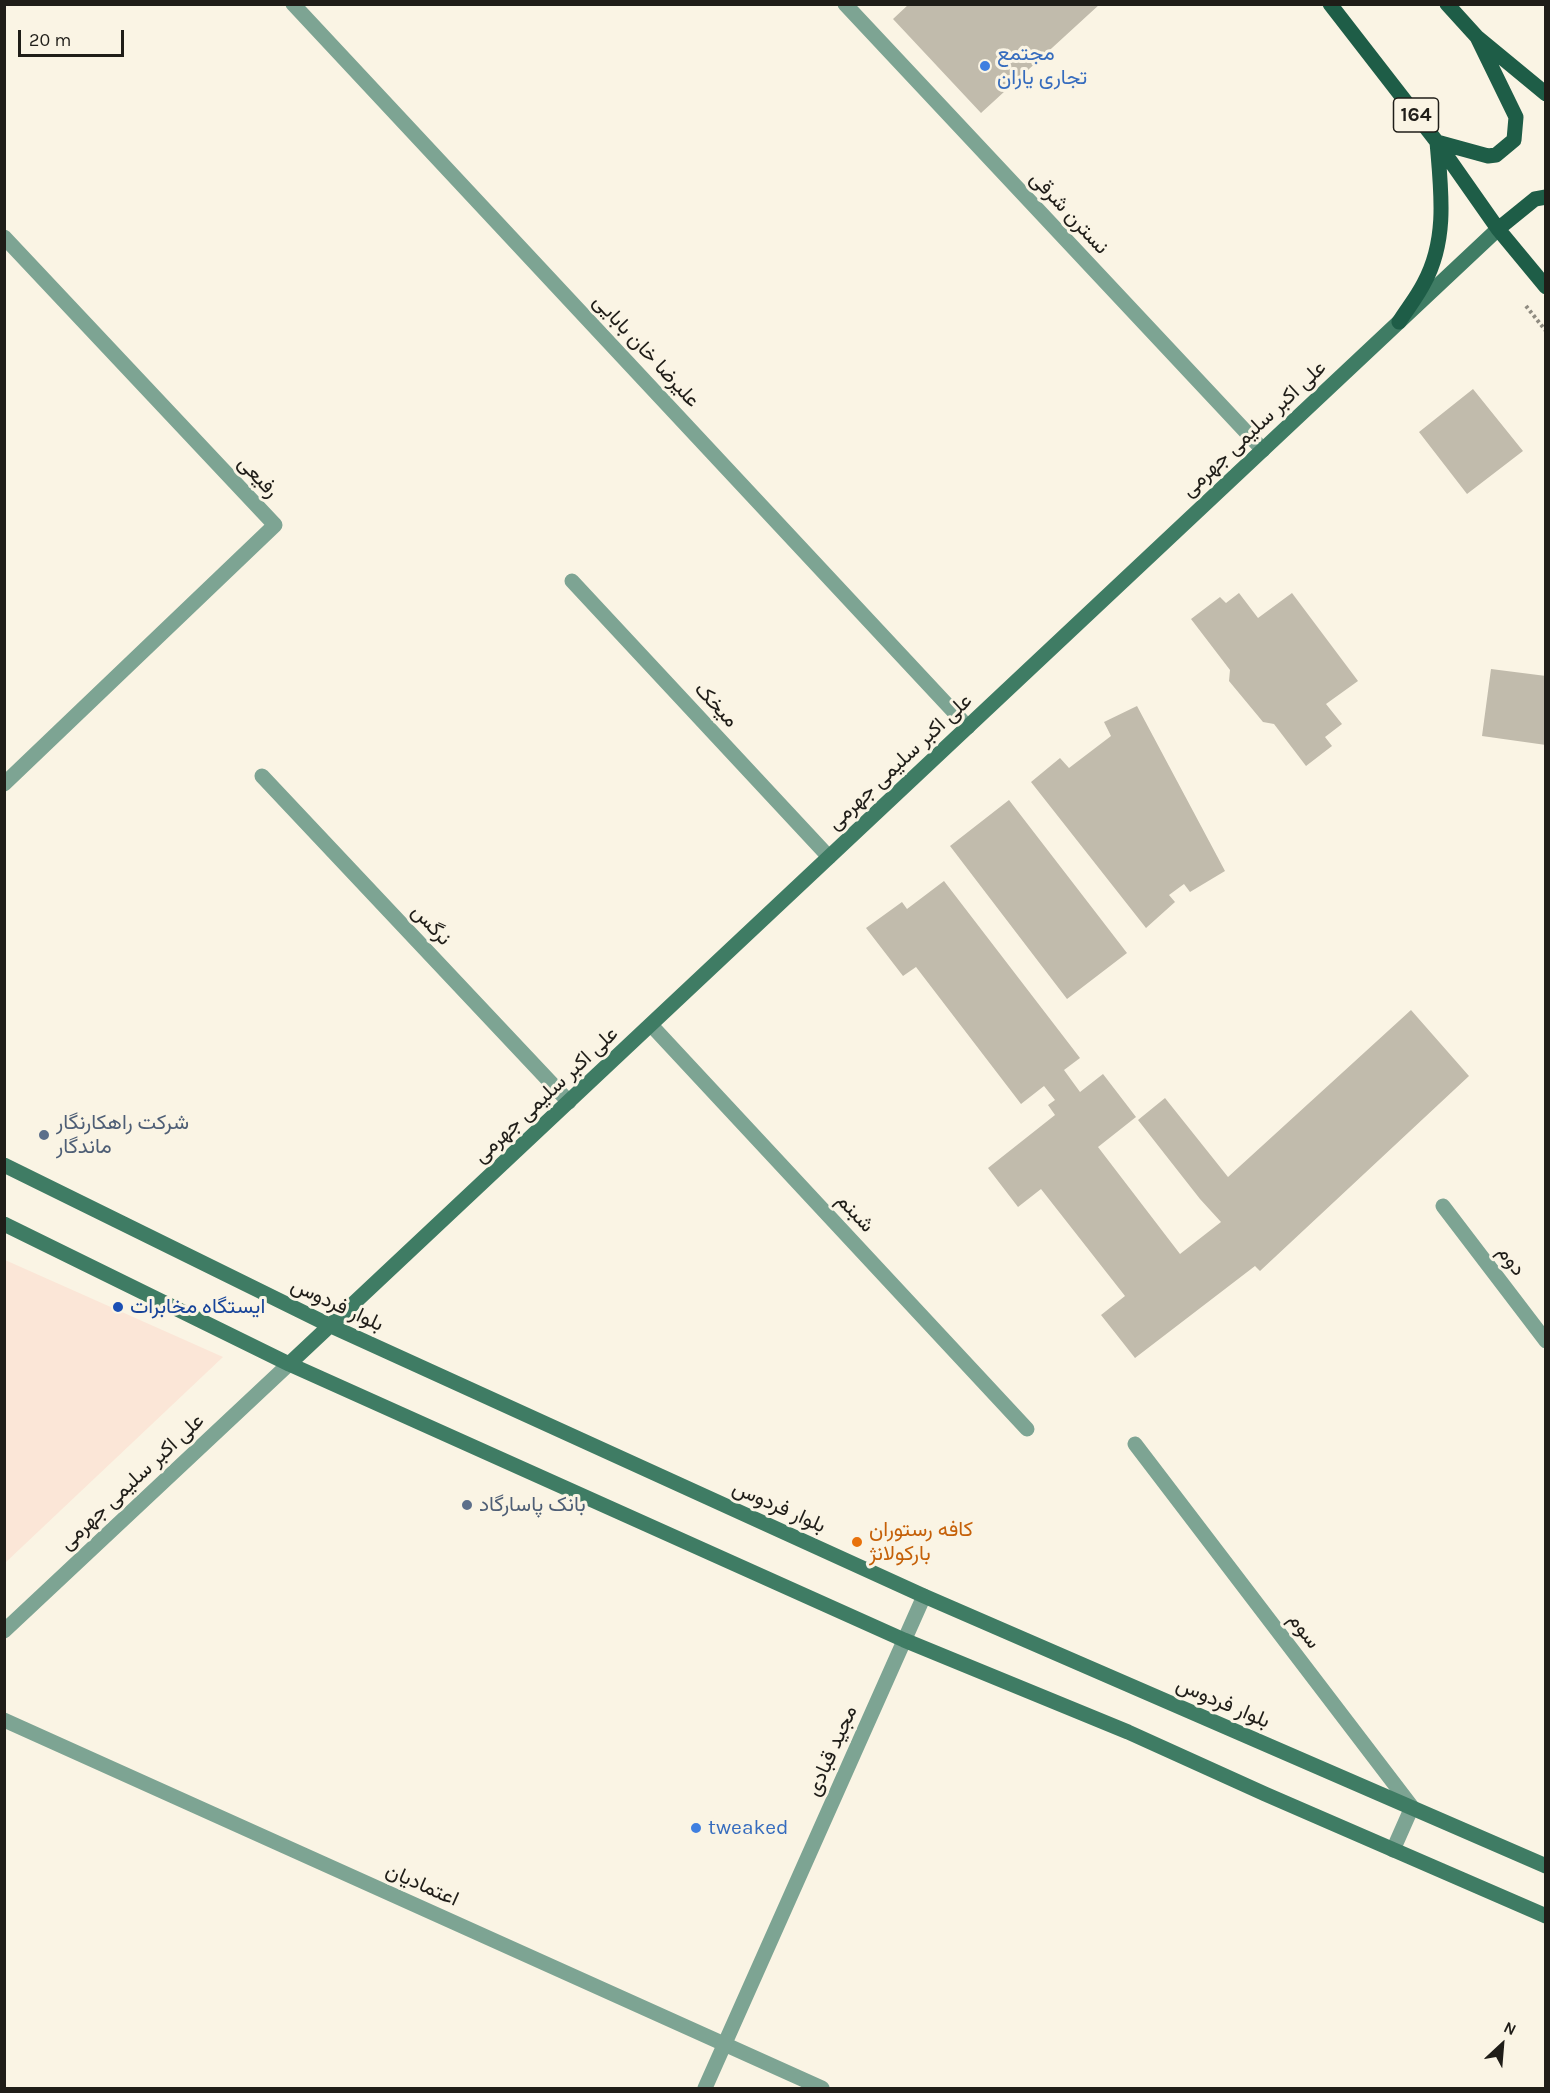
<!DOCTYPE html>
<meta charset="utf-8">
<style>
body{margin:0}
#map{position:relative;width:1550px;height:2093px;overflow:hidden;background:#faf4e4;font-family:Karla,sans-serif}
canvas{display:block}
.frame{position:absolute;inset:0;border:6px solid #1f1d18;pointer-events:none}
.north{position:absolute;left:1472px;top:2015px;width:60px;height:60px;-webkit-text-stroke:4px #faf4e4;paint-order:stroke;rotate:26deg;font-size:16px;font-weight:700;line-height:24px;text-align:center;color:#1f1d18}
.north::after{content:'';display:block;margin:auto;width:21px;height:27px;background:#1f1d18;clip-path:polygon(50% 0,100% 100%,50% 72%,0 100%)}
.scale{position:absolute;left:18px;top:30px;width:106px;height:27px;box-sizing:border-box;border:3px solid #1f1d18;border-top:0;padding-left:8px;font-size:18px;line-height:21px;white-space:nowrap;color:#1f1d18;-webkit-text-stroke:4px #faf4e4;paint-order:stroke}
</style>
<div id="map">
<canvas width="1550" height="2093"></canvas>
<div class="frame"></div>
<div class="north">N</div>
<div class="scale">20 m</div>
</div>
<script>
const ctx = document.querySelector('canvas').getContext('2d');
ctx.lineJoin = 'round';
function paint(path, color) {
  ctx.fillStyle = color;
  ctx.fill(path, 'evenodd');
}
function trace(path, color, width, dash) {
  ctx.strokeStyle = color;
  ctx.lineWidth = width;
  ctx.lineCap = dash ? 'butt' : 'round';
  ctx.setLineDash(dash || []);
  ctx.stroke(path);
}
function write(font, color, halo, rows, align = 'center') {
  ctx.font = font + ' Karla,Vazirmatn,sans-serif';
  ctx.lineWidth = 6;
  ctx.setLineDash([]);
  ctx.textBaseline = 'middle';
  ctx.strokeStyle = halo;
  ctx.fillStyle = color;
  for (const [text, x, y, turn = 0] of rows) {
    ctx.save();
    ctx.translate(x, y);
    ctx.rotate((+turn || 0) * Math.PI / 180);
    ctx.textAlign = isNaN(turn) ? turn : align;
    if (halo) ctx.strokeText(text, 0, 0);
    ctx.fillText(text, 0, 0);
    ctx.restore();
  }
}
paint(new Path2D(`
 M5 1260 223 1357 5 1563Z`), '#fbe6d7');
paint(new Path2D(`
 M909 4H1100L981 113 893 19Z
 M1473 389 1523 451 1467 494 1419 432Z
 M1239 593 1258 618 1292 593 1358 681 1326 704 1342 724 1325 737 1332 746 1306 766 1274 724 1263 722 1229 681 1230 670 1191 619 1220 597 1226 603Z
 M1491 669 1546 676V745L1482 736Z
 M1137 706 1225 871 1190 892 1184 884 1169 895 1175 902 1146 928 1031 782 1060 758 1069 768 1111 736 1104 722Z
 M1009 800 1127 953 1067 999 950 846Z
 M944 881 1080 1058 1064 1070 1080 1092 1103 1074 1136 1117 1098 1147 1180 1254 1221 1222 1200 1199 1138 1120 1165 1098 1228 1177 1411 1010 1469 1076 1260 1271 1255 1266 1135 1358 1101 1315 1125 1296 1041 1189 1018 1207 988 1168 1055 1115 1048 1105 1055 1100 1044 1086 1021 1104 916 967 903 976 866 928 902 902 907 909Z`), '#c1bbac');
trace(new Path2D(`
 M1526 306 1546 331`), '#8f8b80', 4, [3, 3]);
trace(new Path2D(`
 M293 4 968 727
 M845 4 1263 450
 M4 237 275 525 4 784
 M572 581 829 857
 M262 776 569 1102
 M651 1025 1027 1429
 M1443 1206 1546 1341
 M1135 1444 1412 1807 1393 1850
 M4 1720 822 2088`), '#7da493', 15);
trace(new Path2D(`
 M4 1631 289 1364
 M705 2088 924 1596`), '#7da493', 15);
trace(new Path2D(`
 M4 1165 331 1326 924 1596 1546 1866
 M4 1224 289 1364 904 1640 1128 1732 1265 1794 1546 1916
 M289 1364 1498 229`), '#3f7c64', 15);
trace(new Path2D(`
 M1330 4 1437 142 1498 229 1546 287
 M1447 4 1477 37 1546 94
 M1498 229 1535 199 1546 197
 M1399 322C1407 309 1417 297 1424 283 1448 239 1441 190 1437 142L1488 156 1496 155 1514 140 1516 117 1477 37`), '#1e5d47', 15);
for (const [x, y, r, color] of [
 [985,66,6,"#3f7fe0"],
 [44,1135,6,"#5c6f8a"],
 [118,1307,6,"#1a4fb4"],
 [467,1505,6,"#5c6f8a"],
 [857,1542,6,"#e8710a"],
 [696,1828,6,"#3f7fe0"]
]) {
  const dot = new Path2D();
  dot.arc(x, y, r, 0, 2 * Math.PI);
  ctx.fillStyle = color;
  ctx.fill(dot);
  trace(dot, '#faf4e4', 2);
}
for (const [x, y, w] of [
 [1416,115,45]
]) {
  const box = new Path2D();
  box.roundRect(x - w / 2, y - 17, w, 34, 4.5);
  ctx.fillStyle = '#faf4e4';
  ctx.fill(box);
  trace(box, '#1f1d18', 1.5);
}
write('bold 20px', '#1f1d18', null, [
 ["164",1416,115]
]);
write('21px', '#366cbe', '#faf4e4', [
 ["مجتمع",997,54],
 ["تجاری یاران",997,78],
 ["tweaked",708,1828]
], 'left');
write('21px', '#1f1d18', '#faf4e4', [
 ["نسترن شرقی",1069,213,47],
 ["علیرضا خان بابایی",646,351,47],
 ["علی اکبر سلیمی جهرمی",1254,429,-43],
 ["رفیعی",258,477,47],
 ["میخک",716,705,47],
 ["علی اکبر سلیمی جهرمی",900,762,-43],
 ["نرگس",431,925,47],
 ["علی اکبر سلیمی جهرمی",546,1095,-43],
 ["شبنم",855,1213,47],
 ["دوم",1511,1261,53],
 ["بلوار فردوس",337,1305,25],
 ["علی اکبر سلیمی جهرمی",132,1482,-43],
 ["بلوار فردوس",779,1507,24],
 ["سوم",1304,1631,53],
 ["بلوار فردوس",1223,1703,23],
 ["مجید قبادی",832,1751,-66],
 ["اعتمادیان",422,1885,24]
]);
write('21px', '#4e5e75', '#faf4e4', [
 ["شرکت راهکارنگار",56,1123],
 ["ماندگار",56,1147],
 ["بانک پاسارگاد",479,1505]
], 'left');
write('21px', '#164399', '#faf4e4', [
 ["ایستگاه مخابرات",130,1307]
], 'left');
write('21px', '#c56008', '#faf4e4', [
 ["کافه رستوران",869,1530],
 ["بارکولانژ",869,1554]
], 'left');
</script>
